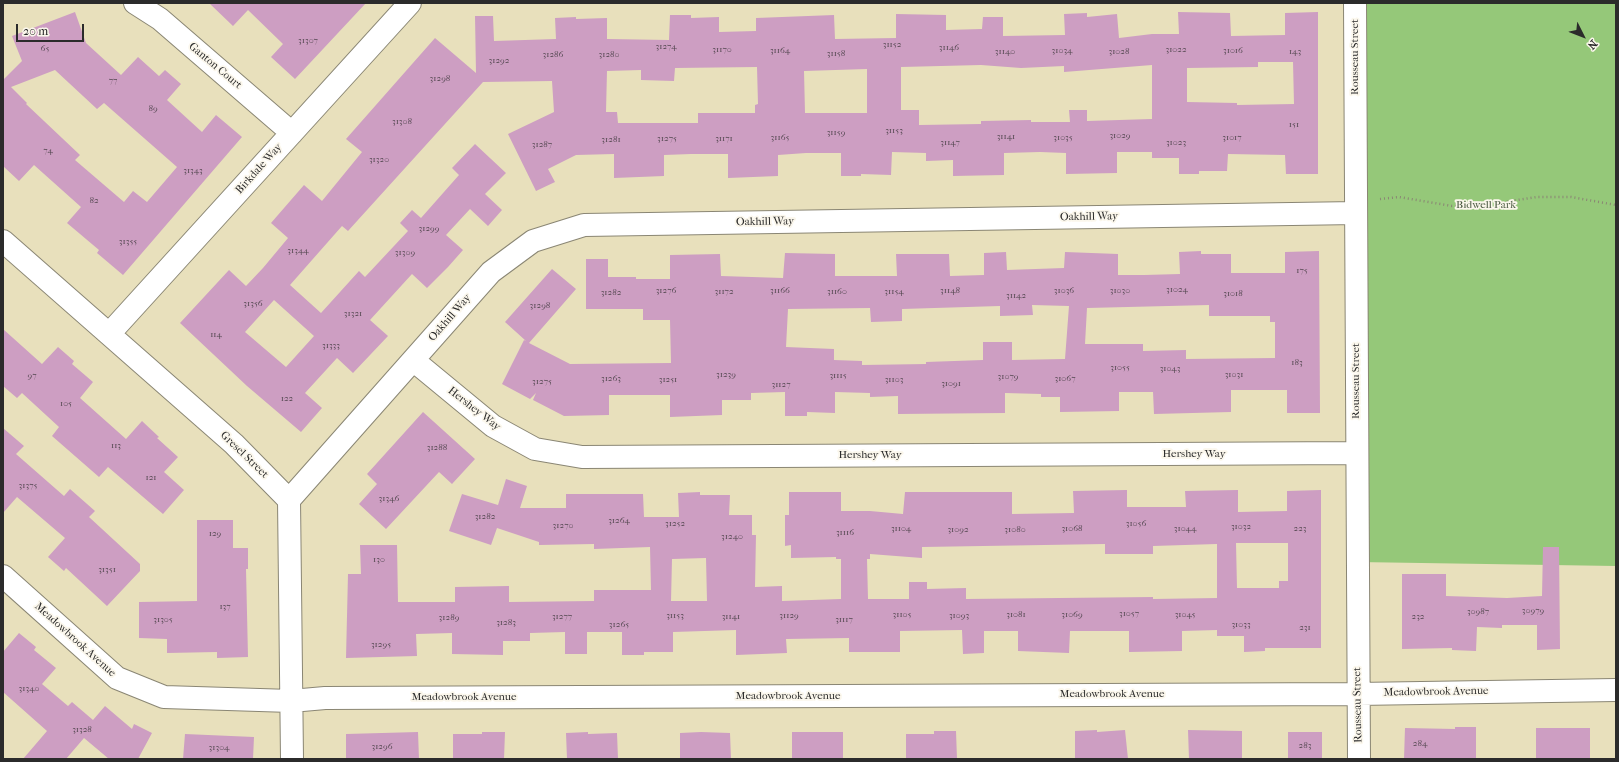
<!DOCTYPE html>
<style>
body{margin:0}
#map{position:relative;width:1619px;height:762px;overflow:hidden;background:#e8e0bc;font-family:"IM FELL French Canon",serif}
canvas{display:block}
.frame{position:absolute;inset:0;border:4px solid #2b2b2b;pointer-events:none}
.north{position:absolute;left:1563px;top:16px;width:40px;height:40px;-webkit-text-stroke:3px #fbf7ec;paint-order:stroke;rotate:132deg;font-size:11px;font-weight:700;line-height:16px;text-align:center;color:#2b2b2b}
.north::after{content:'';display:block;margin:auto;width:14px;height:18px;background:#2b2b2b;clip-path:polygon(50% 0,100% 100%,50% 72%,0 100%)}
.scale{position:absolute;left:16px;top:24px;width:68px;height:18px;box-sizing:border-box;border:2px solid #2b2b2b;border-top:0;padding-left:5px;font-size:12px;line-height:14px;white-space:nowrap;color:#2b2b2b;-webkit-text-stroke:3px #fbf7ec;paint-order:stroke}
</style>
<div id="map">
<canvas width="1619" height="762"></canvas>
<div class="frame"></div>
<div class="north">N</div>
<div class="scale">20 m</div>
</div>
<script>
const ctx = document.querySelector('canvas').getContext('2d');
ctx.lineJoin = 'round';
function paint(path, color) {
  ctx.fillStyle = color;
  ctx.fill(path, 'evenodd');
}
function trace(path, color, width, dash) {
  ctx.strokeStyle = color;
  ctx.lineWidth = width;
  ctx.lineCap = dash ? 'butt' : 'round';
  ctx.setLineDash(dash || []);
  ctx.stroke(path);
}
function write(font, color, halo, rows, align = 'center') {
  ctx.font = font + ' "IM FELL French Canon",serif';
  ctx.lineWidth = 3.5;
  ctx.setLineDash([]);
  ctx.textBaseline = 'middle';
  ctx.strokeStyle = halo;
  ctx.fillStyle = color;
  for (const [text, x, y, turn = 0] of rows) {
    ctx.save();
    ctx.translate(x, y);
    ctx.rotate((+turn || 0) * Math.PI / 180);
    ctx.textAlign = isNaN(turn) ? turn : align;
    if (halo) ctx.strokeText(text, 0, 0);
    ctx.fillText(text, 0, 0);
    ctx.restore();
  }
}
paint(new Path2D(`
 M1355 3H1616V566L1357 562Z`), '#95c879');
paint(new Path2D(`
 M209 3H366L295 79 271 57 283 44 248 10 233 26Z
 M75 12 86 43 121 75 138 57 159 76 165 70 181 84 167 100 202 132 216 115 242 137 123 275 97 253 99 250 67 223 81 207 34 165 19 181 3 166V80L22 61 12 36ZM55 70 97 109 104 103 177 167 147 202 133 191 124 202 75 160 80 155 26 104 27 103 11 87Z
 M1178 12 1230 13 1231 36 1285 35V13L1318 12V174H1286L1285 155 1228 154 1227 171H1199V174H1179V158H1152V152H1117V173L1066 174V153L1040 152 1004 153V175L953 176V160L926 161V153L892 152 891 175 861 174V176H841V153H806L778 155V176L728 178V154H691L664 155V176L614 178V154L576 155 548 169 555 182 536 191 508 134 554 112 552 81 483 82 348 231 342 226 290 285 321 313 359 271 365 277 408 231 400 223 412 210 421 218 459 175 452 168 475 144 506 173 485 194 502 210 488 226 470 209 446 235 463 250 448 267 427 288 412 274 370 320 388 336 353 373 337 358 305 393 322 408 301 432 247 386 180 323 229 270 246 286 263 268 288 238 271 223 304 185 322 201 362 152 346 139 435 38 476 73 475 16H493L494 41 556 39 555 18 576 17V19L607 18V39L669 40 670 15H691V18L719 17V32L756 31V18L834 15 835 39 896 38V14L946 15V30L982 29 983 17H1003V36L1065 35 1064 14 1087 13V17L1117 14 1119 38 1152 34H1179ZM1258 62H1293L1294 104 1237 105V103L1187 102V68L1258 67ZM981 65 1021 68 1064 66V72L1152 65V119L1087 121V110H1069L1070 122H1031V120L981 121V124L919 125V110H901V67ZM757 67 758 104 755 105V113H698V123H618L617 112H606L607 71 641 70V80L674 81 675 68ZM867 69V113H805L804 71ZM274 300 314 336 286 367 245 332Z
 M1201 251V254H1231V273H1285V252L1319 251 1320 413H1287V390H1231V412L1154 414 1153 392H1119V411L1060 412V397H1041V394L1005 393V413L898 414V396L870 397V393L835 392V413L807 412V416H785V392L751 393V400H722V415L670 417V395H609V415L564 416 533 400 536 393 530 399 502 384 524 340 526 341 505 322 552 269 576 289 529 343 570 364 671 363 670 320H643V309H586V259H608V277H636V279H670V255L720 254 721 276 783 278 785 253 835 254V276H897L896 254H949L950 276 984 275V253L1006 252 1007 270 1064 268 1065 252 1118 254V275H1144L1180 274 1179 252ZM1032 305 1069 306 1065 359 1012 360V342H983V360L926 362V364L862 365V361L834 360V349L786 347 788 309 870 308 871 322 902 321V309L1000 306V316L1033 315ZM1209 305V316H1270V322H1275V358L1186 359V350L1143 351V344H1085L1087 308Z
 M3 329 42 364 58 347 74 361 72 364 93 382 80 398 126 439 142 421 159 437 157 438 178 457 164 472 184 490 163 514 108 467 99 477 52 436 59 427 22 393 17 398 3 386Z
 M423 412 475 459 452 484 439 472 386 529 359 504 377 484 367 474Z
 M3 428 24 446 16 454 64 496 70 489 95 511 89 517 140 564V571L107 606 66 568 64 571 48 557 65 538 17 497 3 513Z
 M506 479 527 486 520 508H566V494H643L644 517H679L678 493 700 492V495H730L729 515H752V535H756L755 587 782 586V601L841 599V559H836V557L791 558V545L785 546V515H789V492H841V511H870L903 514 905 492H1012V514L1074 513 1073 491 1127 490V507H1186L1185 491 1238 490V512L1287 511V491L1321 490V648H1265V651L1244 652V636H1217V630L1182 631V651L1129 652V631H1070L1069 653 1018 651V631H984V653L963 654 962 630 900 631V652H849V638L786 639 787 653 736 655V630L673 632V652H644V655H622V632H587V654H565V632L530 633V641H503V655L452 654V633L416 634 417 656 346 658 348 574H361L360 545H397L398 602H455V587L509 586V602L594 601V590H651L650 547 594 549V544L539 545V542L497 528 491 545 449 531 462 494 498 505ZM1236 543H1288V581H1279V588H1237ZM1105 544V554H1153V546L1217 544V598L1153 599V597L966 599V588L927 589V582H909V599H868L867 559H870V554L922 558V547ZM706 558 707 601H671L672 559Z
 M197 520H233V548H248V569H246L248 657 217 658V652L167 653V639L139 638V602L197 601Z
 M1543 547H1559L1560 649 1537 650V625H1502V628L1477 627 1476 651 1452 650V648L1402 649V574H1446V596L1507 598 1542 596Z
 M19 633 36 647 34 650 56 668 42 684 68 706 72 702 93 720 105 706 132 729 134 724 152 733 138 759H109L84 738 66 759H23L47 731 3 692V652Z
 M1455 727H1476V759H1404L1405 728 1455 729Z
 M1536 728H1590V759H1536Z
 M1097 730V732L1125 730 1128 759H1075V731Z
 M1188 730 1242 731V759H1189Z
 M934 731H956L957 759H906V734H934Z
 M418 732 419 759H346V734Z
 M482 732H505L504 759H453V734H482Z
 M588 732V734L617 733 618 759H567L566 733Z
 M701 732 730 733 731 759H680V733Z
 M792 732H843V759H792Z
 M1288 732H1322V759H1288Z
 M185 734 254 737 253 759H183Z`), '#cd9ec2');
const minor = new Path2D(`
 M135 3 160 19 292 133
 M1355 3 1359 759
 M3 241 234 444 289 500 292 759
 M109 334 410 3
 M413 360 493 426 535 449 582 457 1356 453
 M289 500 491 272 533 241 584 225 1356 213
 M3 576 117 678 164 697 291 701 325 698 1357 694 1616 690`);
trace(minor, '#8a8674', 24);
trace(new Path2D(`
 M1380 199 1399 197 1452 206H1478L1537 197H1571L1616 205`), '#8a8674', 2.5, [1, 3]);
trace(minor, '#fff', 22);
write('9px', '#544851', null, [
 ["31307",308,41],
 ["31152",892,45],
 ["31274",666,47],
 ["31146",949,48],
 ["65",45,49],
 ["31170",722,50],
 ["31022",1176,50],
 ["31164",780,51],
 ["31034",1062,51],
 ["31016",1233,51],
 ["31140",1005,52],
 ["31028",1119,52],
 ["143",1295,52],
 ["31158",836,54],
 ["31286",553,55],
 ["31280",609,55],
 ["31292",499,61],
 ["31298",440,79],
 ["77",113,81],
 ["89",153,109],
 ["31308",402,122],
 ["151",1294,125],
 ["31153",894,131],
 ["31159",836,133],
 ["31029",1120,136],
 ["31141",1006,137],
 ["31165",780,138],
 ["31035",1063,138],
 ["31017",1232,138],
 ["31275",667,139],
 ["31171",724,139],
 ["31281",611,140],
 ["31147",950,143],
 ["31023",1176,143],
 ["31287",542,145],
 ["74",48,151],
 ["31320",379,160],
 ["31343",193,171],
 ["82",94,201],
 ["31299",429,229],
 ["31355",128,242],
 ["31344",298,251],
 ["31309",405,253],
 ["175",1302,271],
 ["31024",1177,290],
 ["31276",666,291],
 ["31166",780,291],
 ["31148",950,291],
 ["31036",1064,291],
 ["31030",1120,291],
 ["31172",724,292],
 ["31160",837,292],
 ["31154",894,292],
 ["31282",611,293],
 ["31018",1233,294],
 ["31142",1016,296],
 ["31356",253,304],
 ["31298",540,306],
 ["31321",353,314],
 ["114",216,335],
 ["31333",331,346],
 ["183",1297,363],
 ["31055",1120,368],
 ["31043",1170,369],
 ["31239",726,375],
 ["31031",1234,375],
 ["97",32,376],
 ["31115",838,376],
 ["31079",1008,377],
 ["31263",611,379],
 ["31067",1065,379],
 ["31251",668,380],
 ["31103",894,380],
 ["31275",542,382],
 ["31091",951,384],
 ["31127",781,385],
 ["122",287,399],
 ["105",66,404],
 ["113",116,446],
 ["31288",437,448],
 ["121",151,478],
 ["31375",28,486],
 ["31346",389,499],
 ["31282",485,517],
 ["31264",619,521],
 ["31252",675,524],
 ["31056",1136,524],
 ["31270",563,526],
 ["31032",1241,527],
 ["31104",901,529],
 ["31068",1072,529],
 ["31044",1185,529],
 ["223",1300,529],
 ["31092",958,530],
 ["31080",1015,530],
 ["31116",845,533],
 ["129",215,534],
 ["31240",732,537],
 ["130",379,560],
 ["31351",107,570],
 ["137",225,607],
 ["30979",1533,611],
 ["30987",1478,612],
 ["31057",1129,614],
 ["31105",902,615],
 ["31081",1016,615],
 ["31069",1072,615],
 ["31045",1185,615],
 ["31153",675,616],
 ["31129",789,616],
 ["31093",959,616],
 ["31277",562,617],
 ["31141",731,617],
 ["232",1418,617],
 ["31289",449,618],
 ["31305",163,620],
 ["31117",844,620],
 ["31283",506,623],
 ["31265",619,625],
 ["31033",1241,625],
 ["231",1305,628],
 ["31295",381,645],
 ["31340",29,689],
 ["31328",82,730],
 ["284",1420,744],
 ["283",1305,746],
 ["31296",382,747],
 ["31304",219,748]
]);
write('11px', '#2b2b2b', '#fbf7ec', [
 ["Rousseau Street",1355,57,-90],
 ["Ganton Court",215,66,40],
 ["Birkdale Way",259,169,-48],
 ["Oakhill Way",1089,217,-1],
 ["Oakhill Way",765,222,-1],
 ["Oakhill Way",450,318,-49],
 ["Rousseau Street",1356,381,-90],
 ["Hershey Way",474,409,38],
 ["Hershey Way",1194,454],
 ["Gresel Street",244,455,44],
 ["Hershey Way",870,455],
 ["Meadowbrook Avenue",75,640,42],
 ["Meadowbrook Avenue",1436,692,-1],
 ["Meadowbrook Avenue",1112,694],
 ["Meadowbrook Avenue",788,696],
 ["Meadowbrook Avenue",464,697],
 ["Rousseau Street",1358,705,-91]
]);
write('11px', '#4b5a42', '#fbf7ec', [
 ["Bidwell Park",1486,205]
]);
</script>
